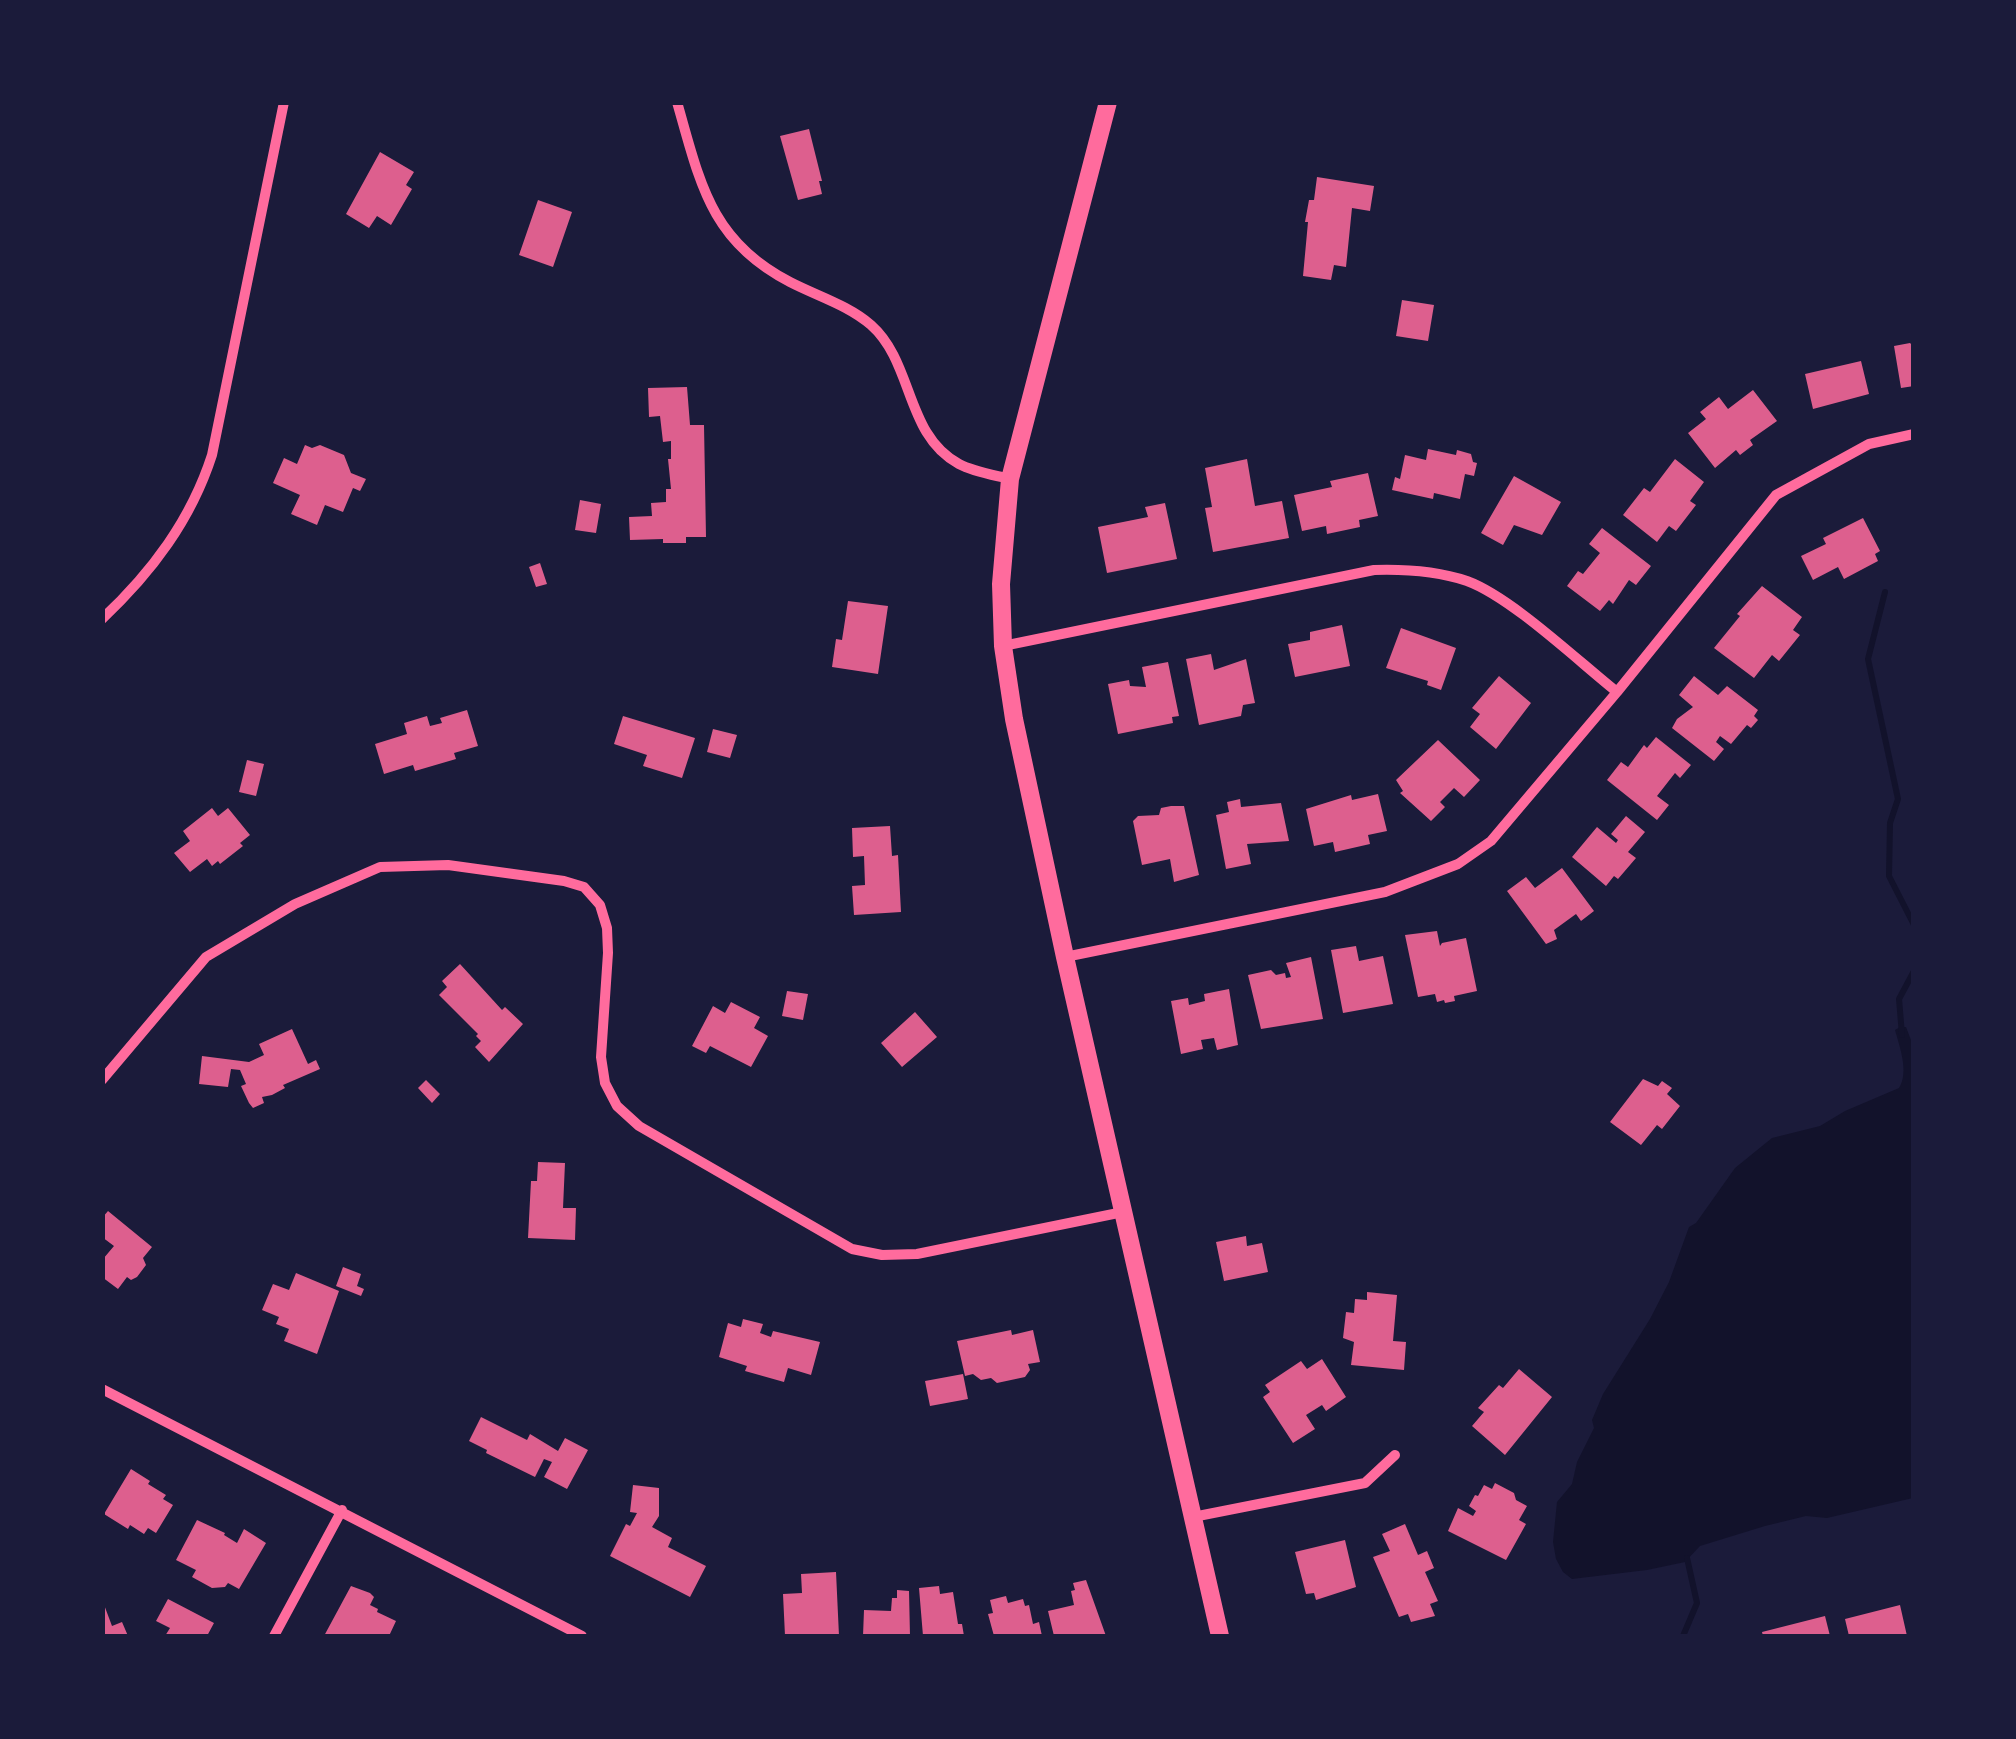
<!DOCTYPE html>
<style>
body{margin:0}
#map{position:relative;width:2016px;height:1739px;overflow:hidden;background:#1b1b3a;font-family:"Roboto Condensed",sans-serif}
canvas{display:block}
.frame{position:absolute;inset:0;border:105px solid #1b1b3a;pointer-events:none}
</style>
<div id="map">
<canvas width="2016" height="1739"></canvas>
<div class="frame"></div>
</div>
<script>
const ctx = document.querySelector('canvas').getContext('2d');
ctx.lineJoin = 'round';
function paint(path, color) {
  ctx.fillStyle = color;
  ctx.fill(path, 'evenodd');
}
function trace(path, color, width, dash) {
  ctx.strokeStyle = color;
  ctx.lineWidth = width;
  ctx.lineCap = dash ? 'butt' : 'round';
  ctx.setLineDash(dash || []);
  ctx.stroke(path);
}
paint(new Path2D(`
 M1900 1027H1906L1914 1048 1913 1498 1827 1518 1806 1516 1765 1526 1700 1546 1685 1562 1647 1570 1572 1579 1563 1572 1556 1559 1553 1542 1557 1502 1572 1484 1577 1462 1594 1428 1592 1420 1603 1394 1650 1319 1669 1282 1689 1227 1696 1223 1735 1168 1772 1138 1820 1126 1845 1111 1899 1088C1909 1072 1900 1048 1895 1030Z`), '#12122b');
trace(new Path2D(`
 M1885 592 1868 659 1898 799 1890 823 1889 876 1914 925
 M1902 1035 1899 999 1914 971
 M1683 1636 1697 1603 1687 1558`), '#12122b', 6);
paint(new Path2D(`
 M809 129 822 181H819L822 194 798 200 780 136Z
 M380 152 414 172 406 185 412 189 391 225 377 216 369 228 346 214Z
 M1317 177 1374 186 1370 211 1352 208 1346 267 1334 265 1331 280 1303 276 1308 222H1305L1309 200H1314Z
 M538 200 572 212 553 267 519 255Z
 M1402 300 1434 305 1428 341 1396 336Z
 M1910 343 1914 347V386L1901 388 1894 346Z
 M1861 361 1869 394 1813 409 1805 374Z
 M687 387 690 425H704L706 537H686V543H663V539L630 540 629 517 652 516 651 503 666 502V489H671L668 459H671V441L663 442 660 416 649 417 648 388Z
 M1753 390 1777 421 1750 440 1753 445 1740 455 1736 450 1715 468 1688 433 1706 419 1700 412 1719 397 1728 409Z
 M305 445 312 448 320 445 344 455 351 473 366 479 360 491 353 488 343 512 325 505 317 525 291 514 300 495 273 483 284 458 297 464Z
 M1428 449 1456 455 1457 450 1471 454 1473 462 1477 463 1474 476 1465 474 1460 499 1434 493 1433 499 1392 490 1395 477 1400 479 1405 455 1426 460Z
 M1247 459 1255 506 1282 501 1289 538 1213 552 1205 508 1212 507 1205 468Z
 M1675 459 1704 482 1690 501 1696 505 1676 531 1669 526 1657 542 1623 515 1644 488 1650 492Z
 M1368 473 1378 516 1359 520 1360 527 1327 534 1326 526 1302 531 1294 495 1332 487 1330 481Z
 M1514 476 1561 502 1542 535 1514 525 1503 545 1481 533Z
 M580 500 601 504 596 533 575 530Z
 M1165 503 1177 559 1107 573 1098 527 1148 517 1145 507Z
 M1863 518 1880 551 1875 554 1878 561 1844 579 1838 567 1813 580 1801 556 1826 544 1823 538Z
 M1602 528 1651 566 1636 585 1629 580 1613 604 1609 600 1600 611 1567 586 1578 571 1583 574 1600 553 1589 544Z
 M540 563 547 584 536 587 529 567Z
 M1762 586 1802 617 1793 630 1800 635 1779 661 1772 655 1754 678 1714 648 1740 616 1737 614Z
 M848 601 888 606 878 674 832 667 836 639 842 640Z
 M1342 625 1350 666 1295 677 1288 644 1310 640V632Z
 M1401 628 1456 648 1441 690 1427 685 1428 681 1386 668Z
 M1211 654 1214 670 1246 659 1255 703 1243 705 1241 716 1199 725 1186 659Z
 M1168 662 1179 716 1172 717 1173 723 1118 734 1108 684 1129 680 1130 686 1146 687 1142 667Z
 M1499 676 1531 703 1496 749 1470 727 1480 714 1472 708Z
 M1694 676 1718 695 1727 686 1758 710 1754 716 1758 720 1751 728 1747 725 1731 744 1720 736 1716 742 1724 749 1714 761 1672 728 1677 719 1693 707 1679 695Z
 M467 710 478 746 454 753 456 759 415 771 413 765 384 774 375 744 407 734 404 723 427 716 430 726 442 723 440 718Z
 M623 716 695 738 682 778 643 766 647 755 614 744Z
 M713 729 737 735 730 758 707 752Z
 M1656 737 1691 765 1680 778 1675 773 1657 796 1669 805 1657 820 1607 780 1621 762 1628 767 1644 745 1647 748Z
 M1438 740 1480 780 1464 797 1454 788 1440 802 1445 807 1431 821 1400 793 1403 791 1396 780Z
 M247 760 264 764 256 796 239 792Z
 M1378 794 1387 831 1368 835 1370 844 1335 852 1333 842 1314 846 1306 809 1351 795 1352 800Z
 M1240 799 1241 807 1281 803 1289 841 1247 844 1251 864 1226 869 1216 815 1229 812 1227 802Z
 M1171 806H1184L1199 875 1174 882 1170 859 1142 865 1133 821 1138 816 1159 815 1161 808Z
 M212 808 218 816 228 808 250 835 240 843 243 846 220 864 218 861 212 866 207 859 190 872 174 853 190 841 183 831Z
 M1626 816 1645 832 1628 852 1636 858 1618 879 1614 876 1606 886 1572 857 1597 827 1616 843 1618 840 1611 834Z
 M890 826 892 856 898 855 901 912 854 915 852 886 865 885 864 856 853 857 852 828Z
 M1562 868 1594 911 1581 921 1576 914 1554 930 1557 939 1546 944 1507 891 1526 877 1535 888Z
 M1437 931 1440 946 1442 943 1466 938 1477 991 1454 996 1455 1001 1445 1003 1444 1000 1437 1002 1435 994 1418 997 1405 935Z
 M1356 946 1359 961 1383 956 1393 1004 1343 1013 1331 950Z
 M1311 957 1323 1019 1261 1029 1248 975 1271 970 1276 975 1285 973 1286 978 1291 977 1286 963Z
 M460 964 502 1010 505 1007 523 1024 489 1062 475 1047 481 1041 476 1036 478 1034 439 995 447 987 442 981Z
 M1229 989 1238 1045 1217 1050 1214 1038 1201 1040 1203 1049 1181 1054 1171 1001 1188 998 1189 1005 1205 1001 1204 994Z
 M787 991 808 994 803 1020 782 1016Z
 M731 1002 760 1017 754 1028 768 1036 751 1067 710 1046 706 1053 692 1046 713 1006 725 1013Z
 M915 1012 937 1037 902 1067 881 1043Z
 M292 1029 308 1064 316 1060 320 1069 283 1085 285 1088 272 1095 262 1097 264 1103 253 1108 249 1103 241 1086 246 1084 240 1070 231 1069 228 1087 199 1084 202 1056 249 1062 264 1055 259 1044Z
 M1643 1079 1658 1086 1662 1081 1672 1088 1667 1094 1680 1106 1662 1129 1657 1125 1641 1145 1610 1122Z
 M426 1080 440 1094 432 1103 418 1088Z
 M538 1162 565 1163 563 1208H576L575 1240 528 1238 531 1181H537Z
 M108 1211 152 1247 143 1258 146 1265 137 1277 131 1280 127 1277 118 1289 102 1277 103 1259 114 1246 102 1237V1218Z
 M1246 1236 1247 1246 1262 1243 1268 1272 1224 1281 1216 1242Z
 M343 1267 361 1274 357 1286 364 1289 361 1296 336 1286Z
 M296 1273 339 1291 317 1354 284 1341 289 1329 276 1324 279 1317 262 1310 273 1284 289 1290Z
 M1367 1292 1397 1295 1393 1341 1406 1342 1404 1370 1351 1365 1354 1342 1343 1338 1346 1312 1354 1313 1355 1299 1367 1300Z
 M743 1319 763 1324 760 1333 771 1337 773 1331 820 1342 811 1375 788 1368 784 1382 745 1371 747 1366 719 1357 728 1323 741 1327Z
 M1011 1330 1012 1335 1033 1330 1040 1362 1028 1364 1030 1370 1025 1377 997 1383 991 1378 981 1380 973 1374 965 1376 957 1341Z
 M1322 1359 1346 1397 1326 1411 1322 1405 1306 1415 1315 1429 1293 1443 1263 1397 1270 1392 1265 1385 1301 1361 1307 1369Z
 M1519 1369 1552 1397 1505 1455 1472 1426 1484 1412 1478 1408 1499 1385 1503 1388Z
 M963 1374 968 1399 930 1406 925 1381Z
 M481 1417 527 1440 530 1434 558 1451 565 1438 588 1450 567 1489 544 1477 552 1462 544 1459 535 1477 486 1453 487 1450 469 1441Z
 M131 1469 150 1481 148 1484 166 1495 163 1499 173 1505 156 1533 148 1528 144 1534 130 1525 128 1529 104 1514Z
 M1495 1483 1514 1493 1516 1500 1527 1506 1519 1520 1526 1524 1506 1560 1448 1531 1458 1508 1473 1516 1476 1511 1469 1506 1475 1495 1478 1496 1484 1485 1492 1489Z
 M633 1485 659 1488V1516L652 1527 672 1538 668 1547 706 1566 690 1597 610 1556 626 1524 630 1526 637 1513 630 1512Z
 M197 1520 225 1533 224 1535 237 1543 244 1529 266 1543 239 1589 228 1583 225 1587 212 1588 192 1577 196 1570 176 1560Z
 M1405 1524 1418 1555 1427 1551 1434 1568 1425 1572 1438 1601 1430 1604 1435 1616 1411 1622 1408 1614 1399 1617 1373 1557 1390 1551 1382 1534Z
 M1345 1540 1356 1587 1316 1600 1314 1593 1306 1594 1295 1552Z
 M836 1572 839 1636H785L783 1594 802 1593 801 1574Z
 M1086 1580 1106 1636H1054L1048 1611 1074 1605 1071 1591 1075 1590 1073 1583Z
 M351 1586 370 1593 374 1597 370 1605 378 1609 377 1612 396 1621 389 1636H324Z
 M939 1586 940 1594 953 1592 958 1624H962L964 1636H923L919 1588Z
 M897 1590 909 1591 910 1636H863L864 1610 891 1611 892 1598H897Z
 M1006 1596 1008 1603 1023 1599 1025 1606 1029 1605 1033 1624 1039 1622 1042 1636H994L988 1614 993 1613 990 1600Z
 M168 1599 214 1623 207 1636H165L170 1628 156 1621Z
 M103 1602 112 1626 122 1622 128 1636H102Z
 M1900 1605 1907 1636H1849L1845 1619Z
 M1825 1616 1830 1636H1763L1762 1632Z`), '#dd5f8e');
trace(new Path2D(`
 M677 102C700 182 710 241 790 282 817 296 848 305 871 325 914 363 905 435 959 464 974 472 994 475 1010 479
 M102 619C152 572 191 520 212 455L284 102
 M1003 646 1374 570C1406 569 1437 571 1467 581 1511 597 1578 661 1617 692
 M1065 957 1385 892 1458 864 1491 841 1617 692 1776 495 1869 444 1914 434
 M102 1080 206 957 295 904 380 867 448 865 564 881 584 887 600 905 607 928 608 953 601 1057 605 1083 617 1106 639 1126 852 1249 882 1255 917 1254 1123 1212
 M102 1389 582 1636
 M1193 1517 1365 1483 1395 1455
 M274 1636 342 1510`), '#ff6b9d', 10);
trace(new Path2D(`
 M1108 102 1010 479 1001 584 1003 646 1014 719 1065 957 1220 1636`), '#ff6b9d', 18);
</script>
